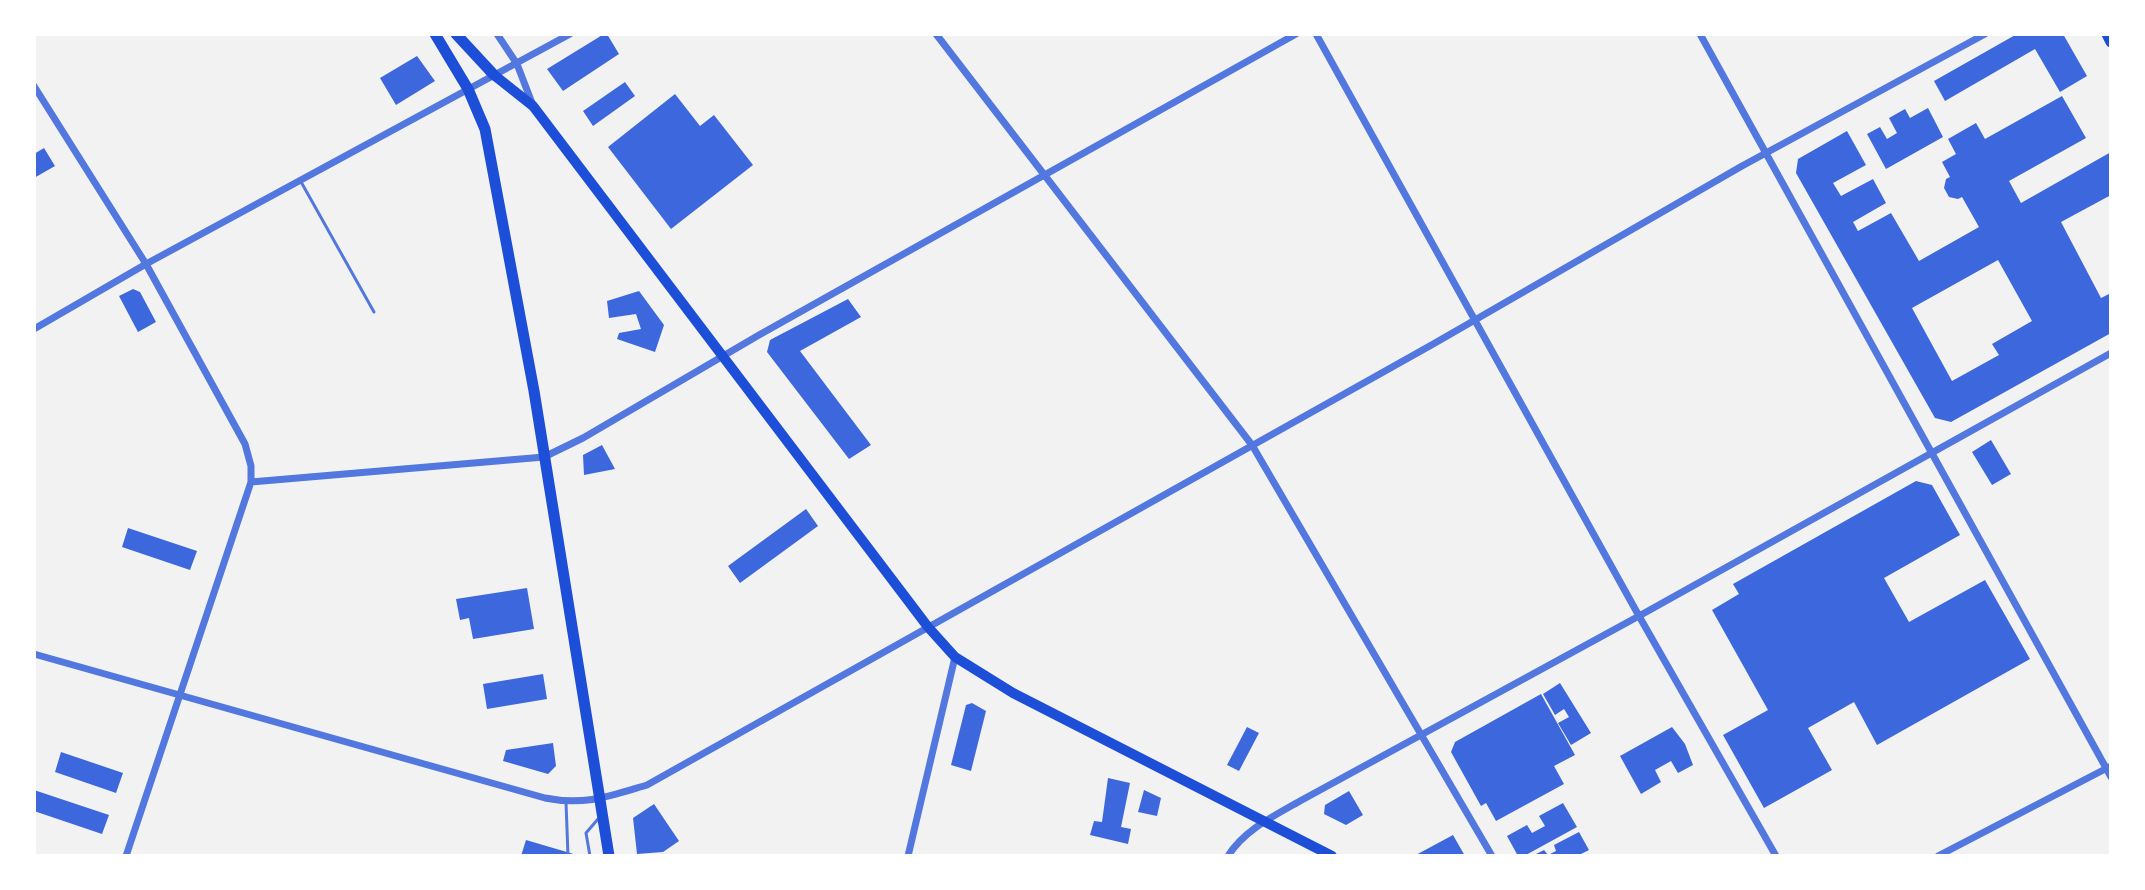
<!DOCTYPE html>
<style>
body{margin:0}
#map{position:relative;width:2145px;height:890px;overflow:hidden;background:#f2f2f2;font-family:Arial,sans-serif}
canvas{display:block}
.frame{position:absolute;inset:0;border:36px solid #fff;pointer-events:none}
</style>
<div id="map">
<canvas width="2145" height="890"></canvas>
<div class="frame"></div>
</div>
<script>
const ctx = document.querySelector('canvas').getContext('2d');
ctx.lineJoin = 'round';
function paint(path, color) {
  ctx.fillStyle = color;
  ctx.fill(path, 'evenodd');
}
function trace(path, color, width, dash) {
  ctx.strokeStyle = color;
  ctx.lineWidth = width;
  ctx.lineCap = dash ? 'butt' : 'round';
  ctx.setLineDash(dash || []);
  ctx.stroke(path);
}
paint(new Path2D(`
 M604 34H607L619 54 563 91 547 69Z
 M2017 34H2063L2087 76 2060 92 2035 49 1945 101 1934 81Z
 M417 56 435 81 396 105 380 78Z
 M625 82 635 96 593 126 583 111Z
 M675 94 700 126 714 115 753 165 671 229 608 147Z
 M2062 96 2086 138 2009 181 2021 203 2111 152V195L2061 222 2101 298 2111 293V333L1951 422 1935 418 1796 173 1798 159 1847 131 1866 165 1833 183 1841 196 1873 179 1886 203 1853 222 1858 231 1891 213 1919 261 1979 227 1962 197 1958 199 1949 197 1944 188 1946 179 1950 177 1942 162 1956 154 1948 139 1976 123 1985 139ZM1998 260 2032 321 1992 344 1999 355 1952 381 1912 308Z
 M1928 108 1943 137 1886 169 1867 134 1880 127 1887 139 1897 133 1889 118 1905 109 1910 118Z
 M44 148 55 166 34 178V154Z
 M133 289 140 292 156 322 138 332 119 296Z
 M639 291 664 325 655 352 617 339 619 333 641 329 636 314 609 318 607 301Z
 M848 299 861 317 800 351 871 445 849 459 767 352 770 340Z
 M1991 440 2011 474 1992 485 1972 452Z
 M602 445 615 469 584 475 583 455Z
 M1916 481 1932 485 1960 535 1884 578 1909 622 1985 580 2030 659 1877 745 1854 702 1808 728 1832 770 1764 808 1723 735 1768 710 1712 610 1739 594 1733 584Z
 M806 509 818 526 740 583 728 566Z
 M128 528 197 551 190 570 122 547Z
 M527 588 534 629 473 639 469 618 460 620 456 599Z
 M543 674 547 699 487 709 483 684Z
 M1560 683 1591 733 1571 745 1558 723 1569 717 1564 709 1555 715 1543 694Z
 M1541 694 1575 755 1554 766 1564 784 1496 821 1486 803 1481 806 1451 752 1455 742Z
 M972 703 986 711 971 771 951 765 966 705Z
 M1247 727 1259 733 1239 771 1227 765Z
 M1672 727 1685 744 1693 765 1678 773 1671 761 1655 770 1661 782 1641 794 1620 756Z
 M553 743 556 766 548 774 503 761 506 750Z
 M61 752 123 773 116 793 55 772Z
 M1108 778 1130 783 1121 827 1131 829 1128 844 1090 835 1094 821 1102 822Z
 M34 790 109 815 102 834 34 811Z
 M1144 790 1161 798 1157 816 1138 812Z
 M1349 791 1363 815 1346 825 1324 814 1325 805Z
 M1563 803 1577 827 1524 856H1518L1507 836 1527 825 1532 833 1545 826 1539 816Z
 M654 804 679 841 663 852 637 854 633 818Z
 M1579 832 1589 850 1577 856H1532L1544 850 1548 855 1556 851 1554 845Z
 M1453 835 1465 856H1414Z
 M526 840 577 855V856H521Z`), '#3d67dc');
trace(new Path2D(`
 M300 180 374 312
 M566 802 568 856
 M590 856 586 833 598 819`), '#5277de', 3);
trace(new Path2D(`
 M497 34 517 64 532 103
 M936 34 1252 445 1492 856
 M1316 34 1639 616 1776 856
 M1700 34 2111 777
 M34 86 146 264 245 444 251 466V482L126 856
 M34 329 146 264 570 34
 M251 482 544 457 583 438 759 335 1296 34
 M34 654 545 798C585 806 610 796 647 785L1435 343 1742 166 1985 34
 M908 856 955 657
 M1228 856C1244 830 1274 816 1300 801L1639 616 2111 353
 M1938 856 2111 766`), '#5277de', 7);
trace(new Path2D(`
 M494 75 533 106 928 627 955 657 1013 693 1332 856`), '#1d4ed8', 10);
trace(new Path2D(`
 M435 34 468 89 485 129 534 391 609 856
 M456 34 494 75
 M2107 34 2111 42`), '#1d4ed8', 11);
</script>
